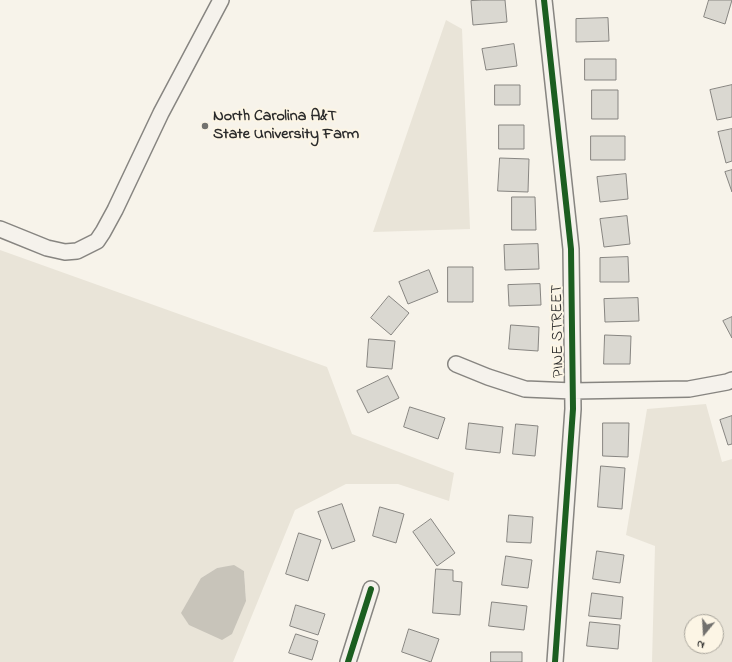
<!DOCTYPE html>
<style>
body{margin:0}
#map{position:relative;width:732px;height:662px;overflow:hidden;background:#f7f3ea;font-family:"Indie Flower",sans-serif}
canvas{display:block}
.north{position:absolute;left:684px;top:614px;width:40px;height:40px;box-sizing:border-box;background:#fcf5e5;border:1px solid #a8a49b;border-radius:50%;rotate:198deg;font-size:11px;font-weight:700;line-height:16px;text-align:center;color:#2b2b2b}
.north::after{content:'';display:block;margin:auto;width:14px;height:18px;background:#72716e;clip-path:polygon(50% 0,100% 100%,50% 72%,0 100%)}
</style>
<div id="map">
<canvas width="732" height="662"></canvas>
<div class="north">N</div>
</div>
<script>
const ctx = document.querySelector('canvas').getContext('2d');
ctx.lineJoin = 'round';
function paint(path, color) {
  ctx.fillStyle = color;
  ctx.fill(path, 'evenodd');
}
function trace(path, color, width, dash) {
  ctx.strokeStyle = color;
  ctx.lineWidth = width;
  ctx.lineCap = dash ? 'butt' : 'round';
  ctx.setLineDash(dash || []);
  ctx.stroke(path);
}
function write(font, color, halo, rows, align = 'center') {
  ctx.font = font + ' "Indie Flower",sans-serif';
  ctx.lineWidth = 4;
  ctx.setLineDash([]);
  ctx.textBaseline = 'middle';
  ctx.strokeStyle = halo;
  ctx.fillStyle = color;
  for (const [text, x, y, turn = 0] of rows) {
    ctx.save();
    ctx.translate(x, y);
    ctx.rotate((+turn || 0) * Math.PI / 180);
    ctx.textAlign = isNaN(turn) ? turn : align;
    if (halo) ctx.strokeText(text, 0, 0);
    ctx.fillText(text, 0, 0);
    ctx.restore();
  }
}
paint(new Path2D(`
 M446 20 462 29 470 229 373 232Z
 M0 250 327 367 352 434 454 473 449 501 398 484H346L295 510 233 662H0ZM234 566 244 571 246 601 201 578 217 568Z
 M706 404 722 462 732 459V662H652L655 546 626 535 647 409ZM692 622H716V646H692Z`), '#e9e4d8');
paint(new Path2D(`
 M234 565 244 571 246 601 232 634 222 640 189 625 181 613 201 578 217 568Z`), '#c8c4ba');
const building = new Path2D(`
 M482 0H505L507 22 473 25 471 1Z
 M709 0H732L725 24 704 17Z
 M608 18 609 41 576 42V19Z
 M514 44 517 66 486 70 482 49Z
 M585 59H616V80H585Z
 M495 85H520V105H495Z
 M732 85V117L717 120 710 90Z
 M592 90H618V119H592Z
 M499 125H524V149H499Z
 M732 129V161L726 163 718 132Z
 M591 136H625V160H591Z
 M500 158 529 159 528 192 498 191Z
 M732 170V192L725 172Z
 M626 174 628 199 600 202 597 177Z
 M512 197H535L536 230H512Z
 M627 216 630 244 604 247 600 219Z
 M538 244 539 269 505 270 504 245Z
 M628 257 629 282H600V258Z
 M448 267H473V302H448Z
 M429 270 438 292 408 304 399 282Z
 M540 284 541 305 509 306 508 285Z
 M389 296 409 313 391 335 371 318Z
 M638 298 639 321 605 322 604 299Z
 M732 317V338L723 321Z
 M511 325 539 327 538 351 509 349Z
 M605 335 631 336 630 364H604Z
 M369 339 395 341 392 369 367 367Z
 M388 376 399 398 368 413 357 391Z
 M410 407 445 418 438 439 404 427Z
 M732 416V444L728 445 720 420Z
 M469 423 503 427 500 453 466 449Z
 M603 423H629L628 457 603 456Z
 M516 424 538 426 535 456 513 454Z
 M601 466 625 468 622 509 598 507Z
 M342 504 355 541 332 549 318 512Z
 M380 507 404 514 396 543 373 536Z
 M509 515 533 517 531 543 507 542Z
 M431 519 455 553 437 566 413 532Z
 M299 533 321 540 308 581 286 574Z
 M597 551 624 555 620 583 593 579Z
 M506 556 532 560 528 588 502 585Z
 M436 569 453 570V581L462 582 460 615 433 613Z
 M592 593 623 597 621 619 589 616Z
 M492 602 527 606 524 630 489 626Z
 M296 605 325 614 318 635 290 626Z
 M590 622 620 625 618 649 587 646Z
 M409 629 439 639 431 662 402 652Z
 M296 634 318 641 312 660 289 653Z
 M491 652H522V662H491Z`);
paint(building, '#dad8d1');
trace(building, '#878581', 1);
const minor = new Path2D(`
 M544 0 571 249 573 409 555 662
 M0 229 47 248 65 252 77 251 97 241 103 232 115 210 161 113 221 0
 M456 364 488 377 525 389 573 391 689 389 727 382 732 380
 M348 662 371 589`);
trace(minor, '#878581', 18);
trace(minor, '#f5f2ec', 15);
trace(new Path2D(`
 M544 0 571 249 573 409 555 662
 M348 662 371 589`), '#1b5e20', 6);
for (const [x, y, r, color] of [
 [205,126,4,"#72716e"]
]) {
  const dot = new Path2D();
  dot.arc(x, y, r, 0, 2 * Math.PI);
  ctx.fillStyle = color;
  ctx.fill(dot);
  trace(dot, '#fcf5e5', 1.5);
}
write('bold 16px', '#2b2b2b', '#fcf5e5', [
 ["North Carolina A&T",213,117],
 ["State University Farm",213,135]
], 'left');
write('16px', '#2b2b2b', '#fcf5e5', [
 ["PINE STREET",559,331,-91]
]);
</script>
